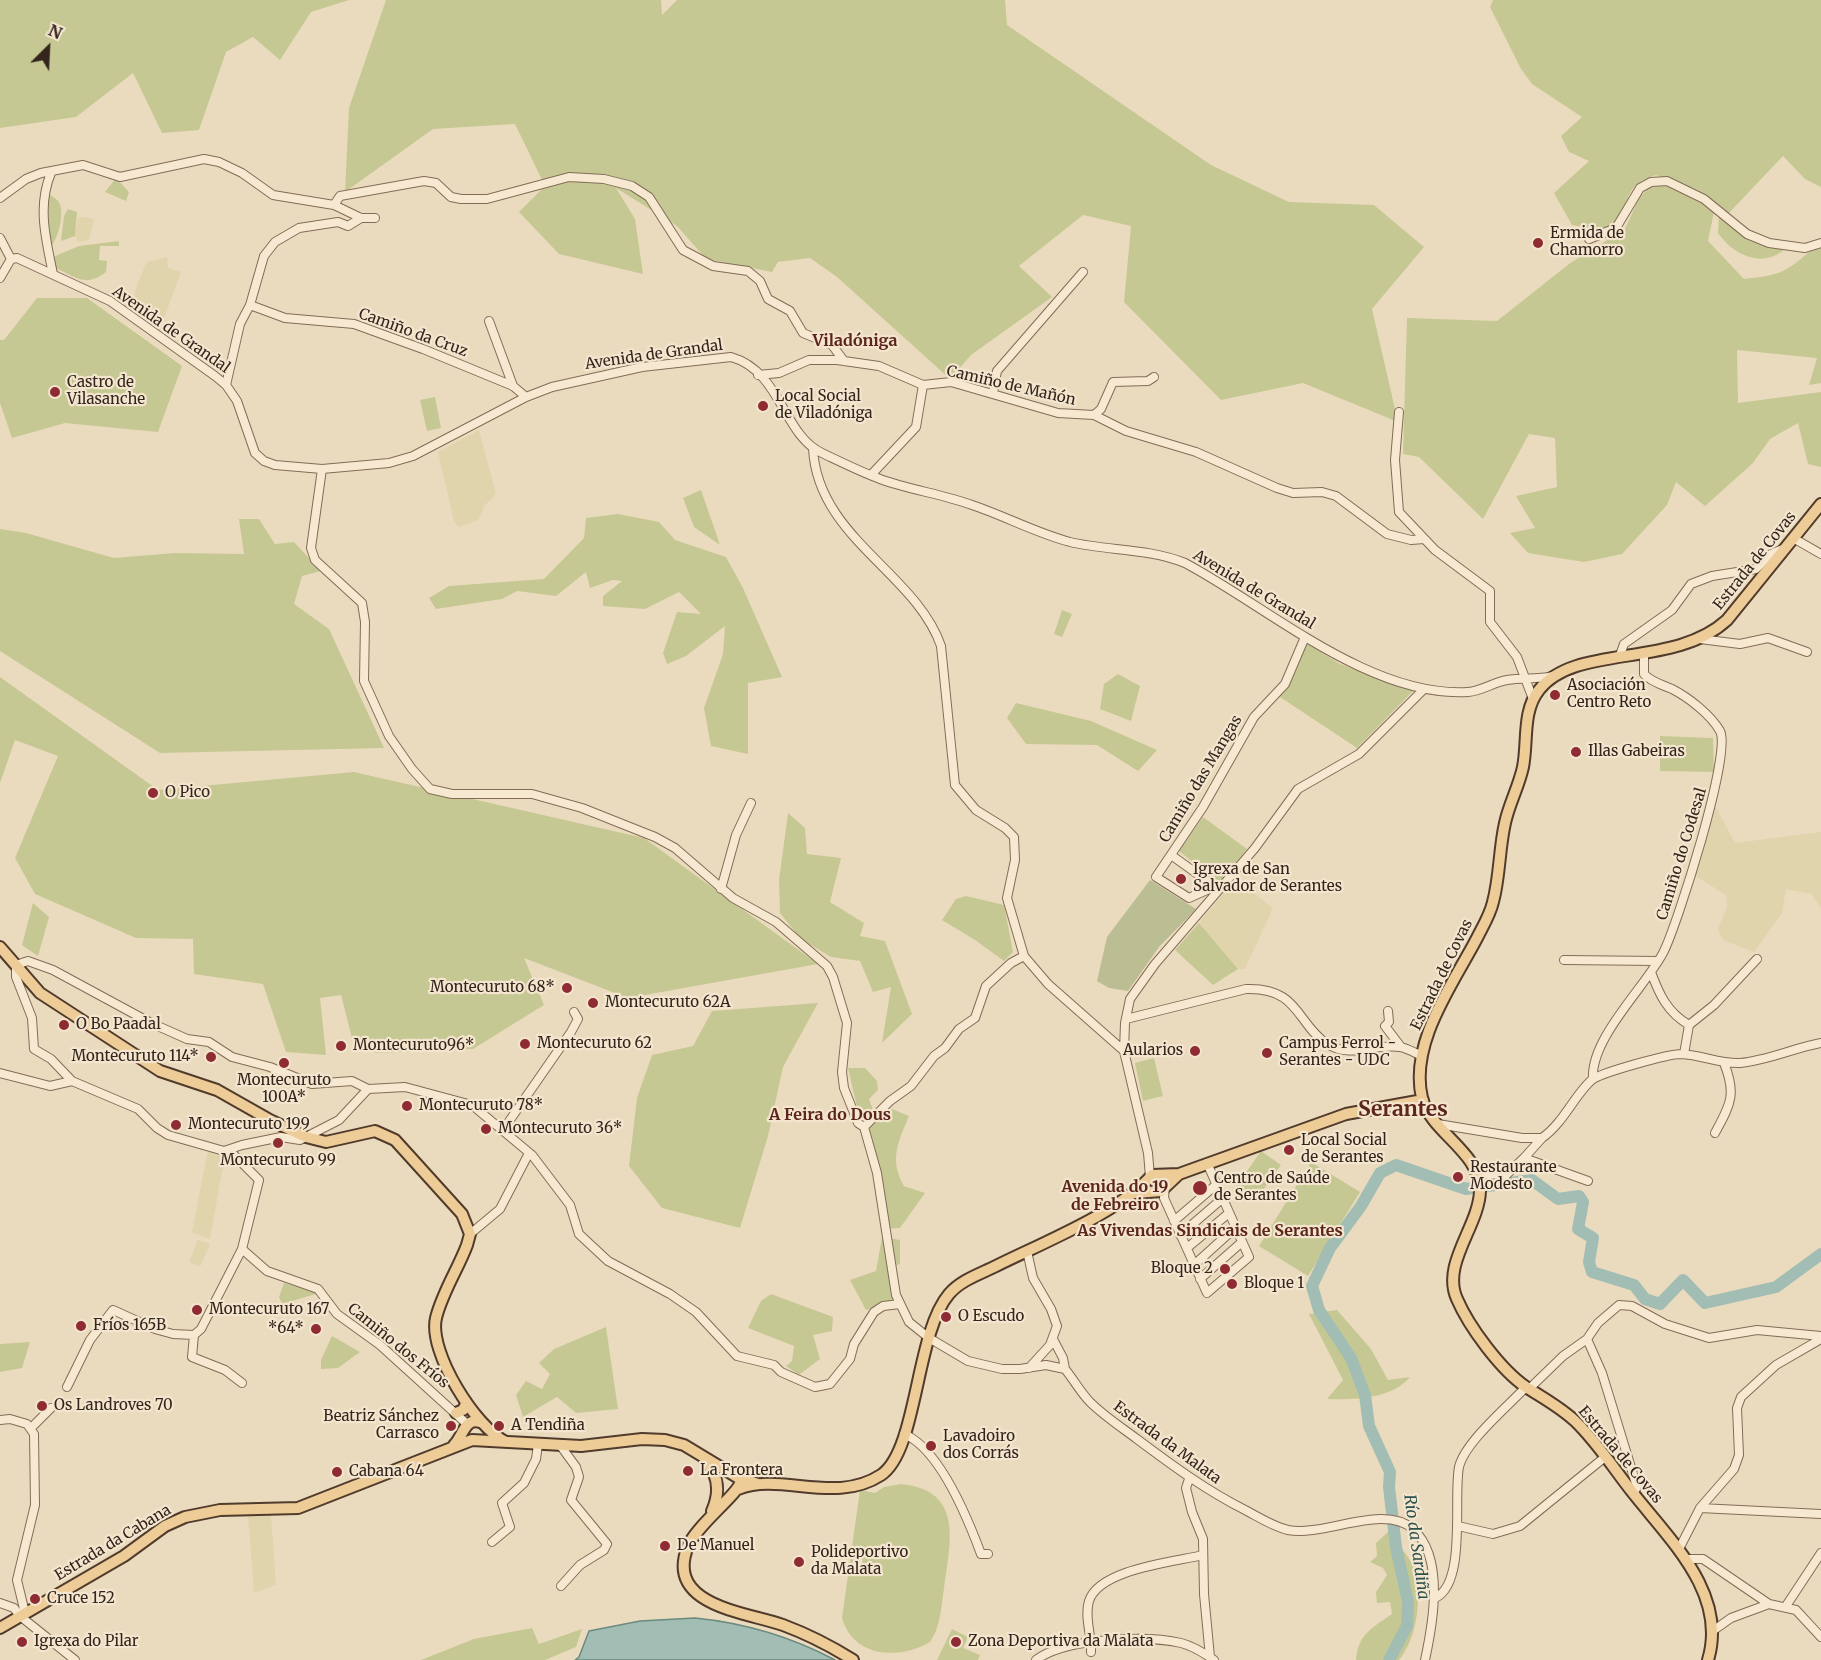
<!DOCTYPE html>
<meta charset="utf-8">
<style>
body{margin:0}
#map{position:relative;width:1821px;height:1660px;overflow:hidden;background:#ebdbbe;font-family:Merriweather,serif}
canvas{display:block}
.north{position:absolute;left:18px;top:18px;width:60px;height:60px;-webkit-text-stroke:4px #f3e5ce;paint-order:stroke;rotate:24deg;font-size:16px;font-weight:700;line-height:24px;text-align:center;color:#33251c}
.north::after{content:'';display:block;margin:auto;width:21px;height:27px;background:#33251c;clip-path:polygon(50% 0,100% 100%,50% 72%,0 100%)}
</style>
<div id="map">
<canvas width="1821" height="1660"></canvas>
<div class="north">N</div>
</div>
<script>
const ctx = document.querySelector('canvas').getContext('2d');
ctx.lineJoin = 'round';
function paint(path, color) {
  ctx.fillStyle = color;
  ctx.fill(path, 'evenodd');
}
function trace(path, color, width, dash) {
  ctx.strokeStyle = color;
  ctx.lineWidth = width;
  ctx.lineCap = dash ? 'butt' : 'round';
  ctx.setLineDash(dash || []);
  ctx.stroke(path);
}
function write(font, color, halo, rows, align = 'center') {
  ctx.font = font + ' Merriweather,serif';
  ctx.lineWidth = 4.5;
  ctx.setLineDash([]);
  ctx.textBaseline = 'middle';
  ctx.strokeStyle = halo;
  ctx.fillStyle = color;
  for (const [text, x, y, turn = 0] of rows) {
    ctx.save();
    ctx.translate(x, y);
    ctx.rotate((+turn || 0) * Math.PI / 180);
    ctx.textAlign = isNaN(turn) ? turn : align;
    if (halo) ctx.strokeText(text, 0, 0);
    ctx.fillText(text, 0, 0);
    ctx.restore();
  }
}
paint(new Path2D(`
 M83 217 94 219 89 240 78 242 75 236 78 218Z
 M167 257 168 268 181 272 159 332 139 317 132 305 138 282 147 262Z
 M479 430 496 494 485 505 478 520 459 527 454 521 438 452Z
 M1715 805 1735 843 1821 832V908L1811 894 1786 889 1782 913 1754 952 1723 940 1718 929 1727 908 1726 895 1693 874Z
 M1235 879 1273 908 1245 969H1238L1199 923Z
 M208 1150 225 1155 210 1239 192 1232Z
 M198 1240 210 1244 200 1267 189 1262Z
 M248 1515H271L276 1585 254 1593Z`), '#e0d4ac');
paint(new Path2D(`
 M0 0H349L311 12 280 60 253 37 226 52 199 130 162 133 133 73 76 117 0 128Z
 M386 0H661L662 15 677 0H1005L1007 25 1211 165 1289 202 1374 205 1424 247 1372 309 1398 422 1303 383 1221 400 1124 302 1131 226 1083 215 1019 266 1052 297 971 355 950 379 837 277 810 258 778 262 772 272 706 259 677 226 616 188 635 219 643 274 559 254 519 212 545 186 515 124 433 129 345 192 349 108Z
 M1493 0H1821V187L1805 179 1783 156 1728 214 1709 197 1656 175C1647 178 1638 181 1632 190 1623 203 1622 228 1601 229 1592 230 1581 226 1572 225L1554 193 1589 161 1569 152 1561 136 1582 117 1532 84 1521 69 1490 7Z
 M116 178 129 192 126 201 105 192Z
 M1670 185 1695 197 1714 212 1708 241 1744 279C1759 277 1777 276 1790 267 1803 259 1805 252 1821 246V383L1809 385 1817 358 1737 350 1738 403 1821 392V467L1808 464 1798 423 1770 439 1753 463 1705 506 1676 482 1667 505 1622 554 1584 562 1528 553 1510 533 1535 528 1516 496 1557 487 1555 438 1529 434 1483 519 1419 457 1403 454 1407 318 1497 321 1569 264 1625 229 1639 198 1650 186Z
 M47 192C50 195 56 198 58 201 66 211 58 238 51 247L47 238Z
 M68 209 77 212 75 236 61 241 64 216Z
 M1719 214 1768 245 1785 249C1763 269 1733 255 1718 233Z
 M119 241V246H100L99 260 107 261 106 272C85 288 76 277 54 267L53 257 79 246Z
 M37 298H87L182 366 158 432 65 423 12 438 0 403V340H4Z
 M435 397 441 428 427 431 420 400Z
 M701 490 720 545 694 527 683 498Z
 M618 514 659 522 675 540 726 557 743 588 782 677 748 683V754L711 746 704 708 723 654 725 626 686 656 667 664 663 653 677 612 701 614 679 592 645 609 603 606V596L622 581 613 580 590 588 586 572 556 596 517 591 502 599 436 609 429 598 449 586 544 579 584 538 586 518Z
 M239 519H259L275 544 294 542 321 571 302 576 294 604 329 629 384 748 160 753 0 651V529L26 533 114 558 175 553 244 554Z
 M1062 610 1072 614 1062 637 1054 634Z
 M1306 643 1340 664 1413 691 1357 748 1280 697Z
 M1118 674 1140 686 1131 721 1100 709 1104 684Z
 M0 677 158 790 354 772 644 838 818 964 628 998 524 958 544 1005 473 1049 376 1053 352 1038 341 995 320 998 326 1055 286 1052 263 984 194 974 193 939 136 938 35 894 15 858 58 756 15 740 0 783Z
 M1016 703 1091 721 1157 750 1138 771 1097 745 1026 744 1007 718Z
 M1660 736 1713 738 1714 772 1660 771Z
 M788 813 805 828 807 854 841 858 830 902 864 923 860 936 885 941 912 1014 882 1043 891 987 873 992 860 961 831 957 801 939 780 913 779 880Z
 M1203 817 1247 849 1219 883 1179 851Z
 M966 896 1004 905 1013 952 1004 961 975 940 942 920 956 899Z
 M33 903 49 917 38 956 22 945Z
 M1199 923 1238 969 1213 985 1175 950Z
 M818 1003 783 1067 768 1136 740 1228 662 1208 629 1166 637 1098 652 1055 693 1046 712 1011Z
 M1154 1058 1163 1096 1143 1101 1135 1063Z
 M848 1068H865L877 1081 878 1090 869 1099 873 1110 860 1120Z
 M892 1109 909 1116C898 1142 889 1160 904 1186L925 1193 900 1228 882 1229 872 1165 859 1126Z
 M1261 1151 1281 1165 1255 1201 1236 1187Z
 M1311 1162 1360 1192 1308 1276 1259 1246Z
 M882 1237 900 1240V1264L890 1268 894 1301 866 1310 850 1280 876 1271Z
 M284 1283 319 1293 282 1304 279 1297Z
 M771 1294 833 1317 832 1331 813 1335 820 1359 799 1375 786 1366 792 1361 794 1346 748 1328 761 1301Z
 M1337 1310 1371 1349 1388 1380 1410 1377C1392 1399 1354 1400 1327 1399L1343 1380 1309 1314Z
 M606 1327 618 1409 576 1413 557 1397 523 1417 516 1395 526 1381 542 1389 550 1374 539 1363 554 1349Z
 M332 1336 360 1352 338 1368 321 1369V1360Z
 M30 1342 22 1368 0 1372V1344Z
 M901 1484C965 1490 950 1544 944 1589 941 1606 941 1627 930 1642 900 1660 853 1658 842 1618L860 1490 875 1493 884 1487Z
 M1388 1532C1395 1542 1408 1554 1413 1566 1423 1594 1418 1637 1399 1660H1356C1358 1634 1372 1628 1392 1614L1390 1602 1377 1603 1376 1592 1387 1575 1383 1568 1370 1562 1377 1556 1376 1543Z
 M532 1628 539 1644 582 1629 576 1647 545 1660H421L474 1639Z
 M952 1629 968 1637 963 1648 980 1655 978 1660H937Z`), '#c6c893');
paint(new Path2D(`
 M1150 880 1196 909 1159 947 1128 991 1109 988 1097 981 1107 937Z`), '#bbbd93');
const water = new Path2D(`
 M695 1618C745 1623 790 1636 835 1660H575L579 1657 589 1631 640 1621Z`);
paint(water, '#a2bdb3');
trace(water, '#6a8a80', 1.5);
trace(new Path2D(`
 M1488 1186 1532 1180 1558 1199 1579 1196 1583 1202 1578 1229 1593 1238 1589 1262 1592 1272 1634 1285 1645 1299 1660 1304 1683 1280 1705 1303 1776 1287 1821 1254
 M1389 1660 1407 1626 1408 1602 1396 1547 1389 1487 1390 1472 1369 1426 1365 1395 1351 1358 1319 1310 1312 1286 1330 1248 1361 1206 1380 1173 1396 1165 1466 1189 1472 1188`), '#a2bdb3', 12);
const minor = new Path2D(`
 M51 173C37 206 46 240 53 274
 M0 198 26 179 41 173 83 165 120 177 204 159 219 162 242 173 273 195 334 205
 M375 218H361L334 205 340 196 424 181 436 183 451 197 461 199H487L569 177 604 179 632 186 649 197 683 250 713 266 748 271 760 281 768 299 790 311 803 333 832 345 844 361
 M0 238 11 259
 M1589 239 1616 228 1640 188 1651 182 1667 181 1704 199 1747 234 1769 243 1805 248 1821 243
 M11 259 17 258 110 301 215 376 226 385 237 401 255 453 264 461 275 465 322 469 389 463 413 456 526 397 552 387 642 367 731 357C781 371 783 435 822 453 841 462 861 472 880 479 910 490 942 494 972 505 1005 516 1036 533 1070 542 1108 551 1148 548 1185 563 1268 607 1370 698 1468 692 1482 691 1494 682 1507 680 1522 677 1537 680 1552 676
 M0 278 11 259
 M250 305 285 318 354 324 423 349 513 386 526 397
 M489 321 513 386
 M758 375 779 373 809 360H837L879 366 923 385 951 382 1058 413 1094 415 1126 431 1196 452 1277 488 1293 493 1322 492 1336 496 1387 534 1411 540 1424 539
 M226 385 240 324 250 305 264 256 275 242 299 228 338 222 348 226 361 218
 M993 393 997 371 1083 272
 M1399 412 1395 460 1399 512 1435 550 1490 591V622L1517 657 1533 699
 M1094 415 1101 409 1113 382 1148 381 1154 377
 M813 448C817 537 916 573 941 646L955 785 976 810 1005 828 1014 837 1015 860 1007 898 1024 956 1048 984 1124 1051
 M322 469 311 548 315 560 362 603 365 622 364 681 389 736 412 769 430 789 452 794H532L582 808 655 837 675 848 733 898 776 922 827 966 833 977 847 1023 842 1072 844 1088 858 1123 864 1127 877 1173 896 1295 909 1322 929 1338 968 1361 1002 1369H1020L1046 1365 1065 1369C1074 1380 1081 1393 1090 1402 1104 1416 1121 1427 1137 1439 1173 1466 1207 1491 1247 1511 1260 1518 1274 1527 1288 1530 1325 1537 1383 1503 1413 1529 1445 1558 1433 1623 1425 1660
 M871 475 916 427 923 385
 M1793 538 1821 554
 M1700 639 1740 644 1768 638 1807 652
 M1619 658 1624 644 1672 610 1691 584 1712 576 1756 569 1771 554 1783 549
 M1171 855 1217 888
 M721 889 736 835 751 803
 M1218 889H1209L1189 898 1156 877 1203 807 1254 717 1285 684 1305 637
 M1564 960 1658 961
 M1651 972C1659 994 1667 1012 1689 1025
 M1388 1011 1389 1022 1385 1026 1401 1047
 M1126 1019 1246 989C1299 987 1296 1023 1327 1044 1352 1059 1374 1043 1400 1047 1407 1048 1415 1053 1422 1056
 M1684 1054 1689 1025 1714 1005 1757 959
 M0 1073 50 1086 72 1081 138 1109 157 1128 168 1135 224 1151 242 1145 281 1137 300 1140 339 1120 368 1089
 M1593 1079C1590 1039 1645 987 1663 953 1677 926 1732 753 1720 731 1711 715 1688 697 1672 689 1663 685 1651 682 1644 674V654
 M72 1081 51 1059 34 1049 32 1018 16 977V965L28 961 53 970 151 1023 187 1039 209 1042 232 1057 270 1067 312 1084 352 1081 368 1089 405 1087 472 1105 532 1155 570 1205 579 1234 608 1261 670 1294 696 1312 737 1356 774 1365 781 1372 815 1387 830 1384 850 1359 854 1344 874 1312 883 1306 900 1304
 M1438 1124 1522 1138H1542C1564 1123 1576 1092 1593 1079 1604 1072 1668 1054 1681 1054 1702 1055 1720 1064 1740 1063 1766 1061 1794 1048 1821 1043
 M864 1127 890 1101 911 1086 934 1056 945 1048 959 1029 975 1018 986 986 1011 963 1024 956
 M503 1130 571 1032 578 1019 574 1012
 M1715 1133C1730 1105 1737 1095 1724 1063
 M230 1151 259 1180 242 1249
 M1524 1158 1542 1138
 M1478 1174 1506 1175 1524 1158 1588 1181
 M1150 1177 1148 1153 1124 1051 1125 1023 1130 999 1155 964 1255 848 1298 789 1359 754 1424 689
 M1165 1186 1164 1198 1207 1293 1249 1257 1207 1163
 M1174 1221 1217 1184
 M470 1234 500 1209 529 1153
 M1180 1235 1223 1198
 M1187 1248 1229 1213
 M1027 1251 1033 1278 1051 1309 1057 1326 1050 1345 1029 1368
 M1194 1265 1236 1227
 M1200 1279 1242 1242
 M194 1335 192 1357 225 1370 242 1383
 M1053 1339 1063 1358 1065 1369
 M1587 1339 1598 1323 1619 1305 1632 1306 1665 1324 1709 1338 1757 1330 1821 1336
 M67 1387 90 1340 113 1310 155 1329 173 1334 194 1335 201 1329 242 1249 267 1271 318 1289 337 1314 380 1345 467 1424
 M1530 1388 1563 1356 1587 1339 1602 1373 1637 1487 1633 1494
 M0 1420 10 1419 27 1424 34 1434 35 1505 17 1580 25 1613
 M31 1428 51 1408
 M904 1434C940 1449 968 1519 981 1554H988
 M560 1445 576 1467 579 1477 571 1500 607 1544 604 1550 580 1565 561 1586
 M1189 1479 1186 1488 1192 1512 1203 1539 1204 1594 1210 1657
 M1700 1508 1821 1514
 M1458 1526 1493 1534 1520 1526 1605 1457
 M492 1542 510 1527 502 1503 524 1483 536 1459 538 1444
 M1679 1549 1700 1508 1734 1469 1739 1455 1737 1408 1741 1397 1776 1365 1821 1339
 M1686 1559H1703L1769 1604 1796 1610 1821 1637
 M1435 1598C1467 1584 1453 1497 1459 1467 1465 1442 1508 1406 1526 1387
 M0 1603 14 1608 20 1616 75 1660
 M1786 1606 1821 1553
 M1714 1630 1731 1618 1769 1604
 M1091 1652C1092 1636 1084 1617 1089 1601 1099 1569 1174 1562 1203 1555
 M1036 1660C1065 1638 1146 1635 1181 1643 1193 1646 1204 1653 1214 1660`);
const major = new Path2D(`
 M0 947 40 993 160 1071 217 1090 270 1120 306 1137 326 1142 375 1131 395 1140 462 1214 470 1234 467 1245C458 1269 442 1293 436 1318 428 1352 476 1428 506 1442
 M1136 1193 1161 1191 1179 1174 1346 1114 1423 1100
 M456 1413 463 1410 466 1404
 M454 1445C463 1436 465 1417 480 1422
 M705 1460C719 1475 720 1493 712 1511
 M740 1483C738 1494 696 1526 688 1546 664 1606 746 1612 783 1625 807 1634 831 1646 853 1660
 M738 1489C781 1472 835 1505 881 1475 918 1450 915 1334 949 1294 961 1280 980 1274 996 1266 1040 1244 1122 1211 1152 1175L1179 1174
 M0 1628 124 1556 165 1526 185 1517 220 1510 298 1508 472 1440 581 1446 642 1439 665 1440 684 1445 737 1477 758 1484
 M1708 1660C1728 1594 1670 1540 1633 1493 1614 1469 1597 1442 1575 1421 1560 1407 1543 1398 1526 1387 1501 1370 1469 1327 1457 1299 1441 1264 1479 1226 1480 1191 1481 1152 1431 1133 1422 1098 1409 1043 1453 984 1477 938 1483 926 1490 915 1493 902 1500 876 1499 849 1505 823 1509 804 1519 786 1523 767 1528 742 1522 711 1539 690 1575 643 1674 669 1727 620L1821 504`);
trace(minor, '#826c58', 10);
trace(major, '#503b2c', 14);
trace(minor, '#f7e9d1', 8);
trace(major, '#eecc97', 10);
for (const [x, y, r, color] of [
 [1538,243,6,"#8e2b33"],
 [55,392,6,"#8e2b33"],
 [763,406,6,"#8e2b33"],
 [1555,695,6,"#8e2b33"],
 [1576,752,6,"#8e2b33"],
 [153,793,6,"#8e2b33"],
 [1181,879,6,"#8e2b33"],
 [567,988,6,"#8e2b33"],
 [593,1003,6,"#8e2b33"],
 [64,1025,6,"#8e2b33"],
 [525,1044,6,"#8e2b33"],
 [341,1046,6,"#8e2b33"],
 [1195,1051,6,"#8e2b33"],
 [1267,1053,6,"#8e2b33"],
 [211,1057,6,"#8e2b33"],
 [284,1063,6,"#8e2b33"],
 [407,1106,6,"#8e2b33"],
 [176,1125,6,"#8e2b33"],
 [486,1129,6,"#8e2b33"],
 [278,1143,6,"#8e2b33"],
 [1289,1150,6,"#8e2b33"],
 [1458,1177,6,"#8e2b33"],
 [1200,1188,8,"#8e2b33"],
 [1225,1269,6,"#8e2b33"],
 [1232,1284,6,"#8e2b33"],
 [197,1310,6,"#8e2b33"],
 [946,1317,6,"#8e2b33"],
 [81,1326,6,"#8e2b33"],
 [316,1329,6,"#8e2b33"],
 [42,1406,6,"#8e2b33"],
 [451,1426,6,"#8e2b33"],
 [499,1426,6,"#8e2b33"],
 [931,1446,6,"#8e2b33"],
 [688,1471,6,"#8e2b33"],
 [337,1472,6,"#8e2b33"],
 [665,1546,6,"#8e2b33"],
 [799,1562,6,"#8e2b33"],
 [35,1599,6,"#8e2b33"],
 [22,1642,6,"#8e2b33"],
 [956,1642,6,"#8e2b33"]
]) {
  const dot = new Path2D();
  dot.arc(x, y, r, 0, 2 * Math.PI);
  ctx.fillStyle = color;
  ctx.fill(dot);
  trace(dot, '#f3e5ce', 2);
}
write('15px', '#33251c', '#f3e5ce', [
 ["Ermida de",1550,234],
 ["Chamorro",1550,251],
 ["Castro de",67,383],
 ["Vilasanche",67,400],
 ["Local Social",775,397],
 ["de Viladóniga",775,414],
 ["Asociación",1567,686],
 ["Centro Reto",1567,703],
 ["Illas Gabeiras",1588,752],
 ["O Pico",165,793],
 ["Igrexa de San",1193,870],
 ["Salvador de Serantes",1193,887],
 ["Montecuruto 68*",555,988,"right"],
 ["Montecuruto 62A",605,1003],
 ["O Bo Paadal",76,1025],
 ["Montecuruto 62",537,1044],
 ["Campus Ferrol -",1279,1044],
 ["Serantes - UDC",1279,1061],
 ["Montecuruto96*",353,1046],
 ["Aularios",1183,1051,"right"],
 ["Montecuruto 114*",199,1057,"right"],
 ["Montecuruto",284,1081,"center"],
 ["100A*",284,1098,"center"],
 ["Montecuruto 78*",419,1106],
 ["Montecuruto 199",188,1125],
 ["Montecuruto 36*",498,1129],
 ["Local Social",1301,1141],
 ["de Serantes",1301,1158],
 ["Montecuruto 99",278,1161,"center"],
 ["Restaurante",1470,1168],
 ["Modesto",1470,1185],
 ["Centro de Saúde",1214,1179],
 ["de Serantes",1214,1196],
 ["Bloque 2",1213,1269,"right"],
 ["Bloque 1",1244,1284],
 ["Montecuruto 167",209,1310],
 ["O Escudo",958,1317],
 ["Fríos 165B",93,1326],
 ["*64*",304,1329,"right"],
 ["Os Landroves 70",54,1406],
 ["Beatriz Sánchez",439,1417,"right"],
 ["Carrasco",439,1434,"right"],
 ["A Tendiña",511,1426],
 ["Lavadoiro",943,1437],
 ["dos Corrás",943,1454],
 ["La Frontera",700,1471],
 ["Cabana 64",349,1472],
 ["De Manuel",677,1546],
 ["Polideportivo",811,1553],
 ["da Malata",811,1570],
 ["Cruce 152",47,1599],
 ["Igrexa do Pilar",34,1642],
 ["Zona Deportiva da Malata",968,1642]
], 'left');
write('15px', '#33251c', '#f3e5ce', [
 ["Avenida de Grandal",171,330,35],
 ["Camiño da Cruz",413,333,20],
 ["Avenida de Grandal",654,355,-8],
 ["Camiño de Mañón",1011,386,13],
 ["Estrada de Covas",1755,561,-51],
 ["Avenida de Grandal",1254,590,31],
 ["Camiño das Mangas",1201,779,-59],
 ["Camiño do Codesal",1682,854,-73],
 ["Estrada de Covas",1442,975,-64],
 ["Camiño dos Fríos",398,1346,39],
 ["Estrada da Malata",1167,1443,36],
 ["Estrada de Covas",1620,1455,50],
 ["Estrada da Cabana",113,1543,-31]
]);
write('bold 16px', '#5d261d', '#f3e5ce', [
 ["Viladóniga",855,341],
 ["A Feira do Dous",830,1115],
 ["Avenida do 19",1115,1187],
 ["de Febreiro",1115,1205],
 ["As Vivendas Sindicais de Serantes",1210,1231]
]);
write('italic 16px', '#2c524d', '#f3e5ce', [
 ["Río da Sardiña",1416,1547,82]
]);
write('bold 21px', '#5d261d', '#f3e5ce', [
 ["Serantes",1403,1110]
]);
</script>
